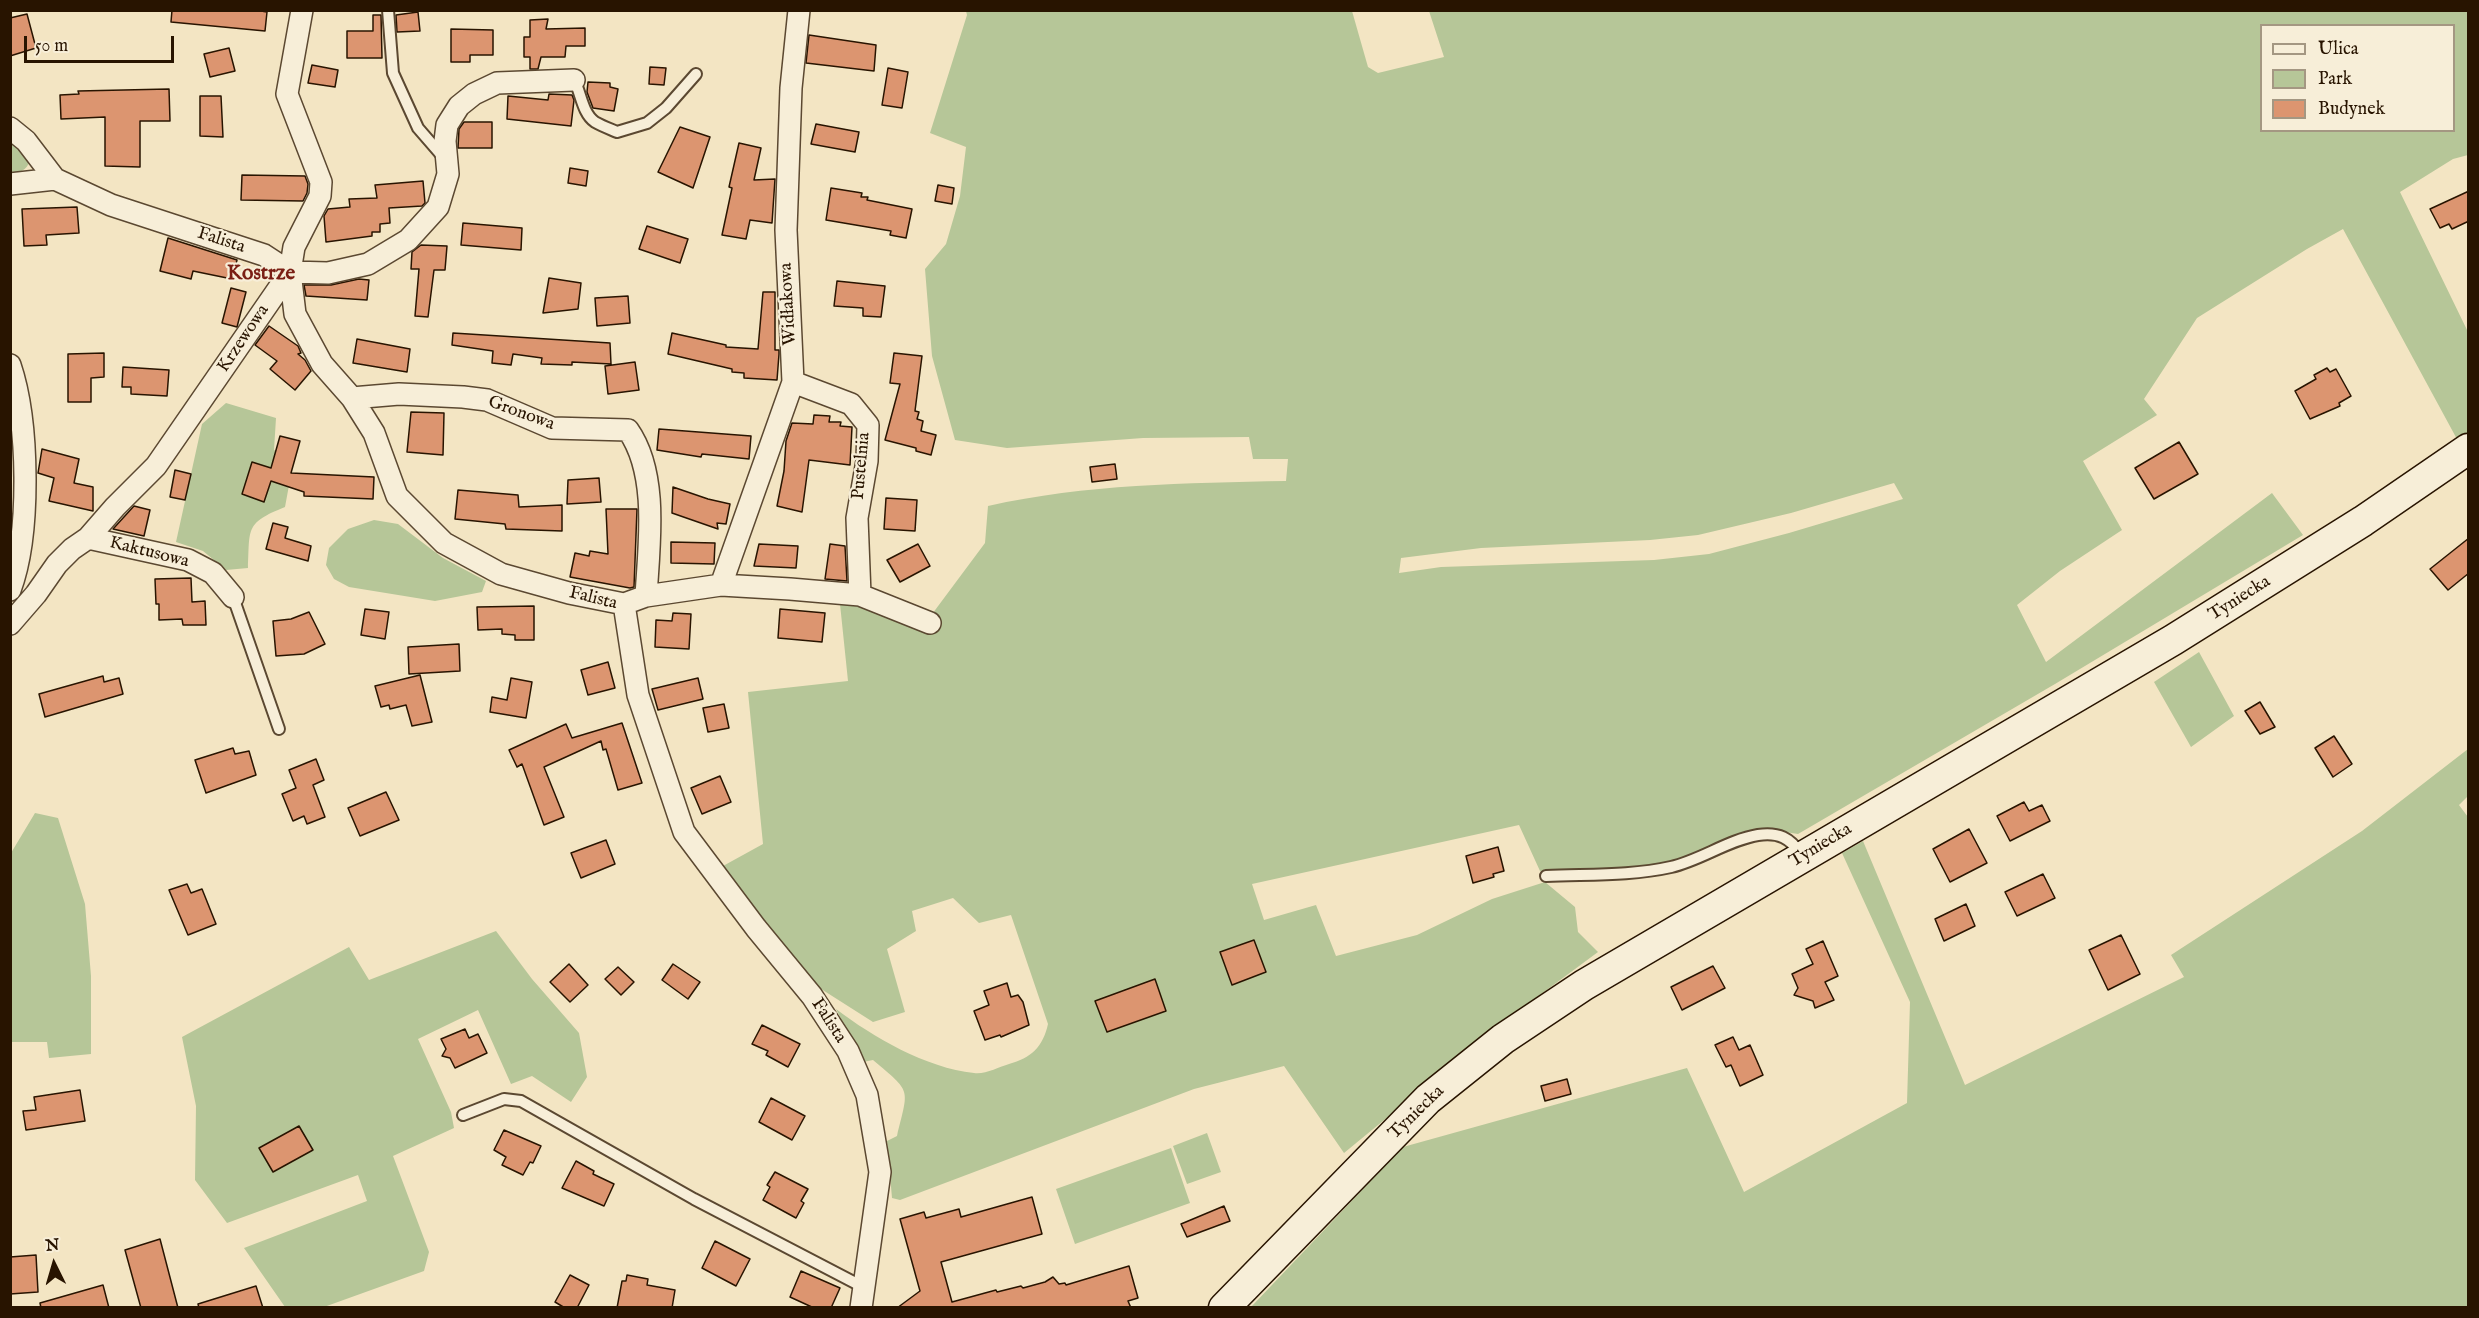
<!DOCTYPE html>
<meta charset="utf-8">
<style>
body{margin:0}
#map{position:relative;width:2479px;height:1318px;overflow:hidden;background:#f3e5c3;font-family:"IM FELL English",serif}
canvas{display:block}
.frame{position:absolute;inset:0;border:12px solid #281400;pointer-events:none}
.legend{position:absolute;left:2260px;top:24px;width:195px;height:108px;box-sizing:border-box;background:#f7eed8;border:2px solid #a49782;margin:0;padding:8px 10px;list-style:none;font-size:18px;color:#281400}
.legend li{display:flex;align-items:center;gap:12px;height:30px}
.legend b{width:30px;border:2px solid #a49782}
.north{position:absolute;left:24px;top:1234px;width:60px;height:60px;-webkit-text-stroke:4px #f7eed8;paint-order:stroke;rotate:355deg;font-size:16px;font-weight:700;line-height:24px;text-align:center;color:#281400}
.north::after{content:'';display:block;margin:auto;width:21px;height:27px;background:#281400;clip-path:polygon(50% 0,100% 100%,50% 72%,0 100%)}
.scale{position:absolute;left:24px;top:36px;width:150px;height:27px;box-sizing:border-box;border:3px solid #281400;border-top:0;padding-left:8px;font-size:18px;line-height:21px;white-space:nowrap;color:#281400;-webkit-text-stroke:4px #f7eed8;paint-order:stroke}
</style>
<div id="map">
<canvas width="2479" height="1318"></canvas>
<div class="frame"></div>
<ul class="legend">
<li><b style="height:8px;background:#f7eed8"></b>Ulica</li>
<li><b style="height:16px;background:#b6c698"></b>Park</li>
<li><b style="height:16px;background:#dc9570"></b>Budynek</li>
</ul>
<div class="north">N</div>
<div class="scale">50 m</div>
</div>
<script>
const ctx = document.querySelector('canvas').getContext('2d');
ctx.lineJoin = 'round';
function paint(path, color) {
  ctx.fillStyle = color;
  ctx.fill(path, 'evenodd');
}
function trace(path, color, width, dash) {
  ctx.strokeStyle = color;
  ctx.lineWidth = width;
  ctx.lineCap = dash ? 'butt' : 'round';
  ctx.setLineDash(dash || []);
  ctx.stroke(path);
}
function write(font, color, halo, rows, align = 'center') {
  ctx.font = font + ' "IM FELL English",serif';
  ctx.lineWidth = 4.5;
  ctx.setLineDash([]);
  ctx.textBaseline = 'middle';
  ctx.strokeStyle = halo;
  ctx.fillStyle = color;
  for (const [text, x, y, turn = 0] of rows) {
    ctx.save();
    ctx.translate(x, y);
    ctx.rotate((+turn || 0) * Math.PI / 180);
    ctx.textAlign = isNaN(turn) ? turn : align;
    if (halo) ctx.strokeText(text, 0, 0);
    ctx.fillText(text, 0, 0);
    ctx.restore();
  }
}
paint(new Path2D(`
 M966 11H1352L1368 67 1378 73 1444 57 1429 11H2468V155L2453 159 2400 192 2468 332V434L2458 441 2343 229 2307 249 2197 318 2144 399 2157 415 2083 461 2122 530 2060 571 2017 605 2046 662 2272 493 2303 535 2055 684 1798 834 1779 831 1670 864 1636 869 1540 871 1519 825 1252 884 1264 920 1316 905 1336 956 1417 935 1492 899 1545 882 1575 907 1578 932 1598 952 1502 1023 1344 1153 1284 1066 1194 1089 900 1200 892 1198 887 1141 897 1136C909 1087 912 1093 873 1060L863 1062 836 1009C873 1037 926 1068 974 1073 984 1075 999 1067 1009 1064 1031 1058 1043 1047 1048 1024L1011 915 979 923 953 898 912 911 916 931 887 949 905 1012 873 1022 818 987 772 932 723 866 763 844 748 692 848 681 840 604 854 602 921 629 985 543 988 506C1086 484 1186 483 1286 481L1288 459H1253L1249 437 1143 438 1007 448 955 440 932 356 925 269 946 244 960 196 966 147 930 133 967 15ZM2262 26H2454V130H2262ZM1894 483 1903 499 1789 533 1709 554 1654 560 1441 567 1399 573 1401 558 1481 548 1650 540 1698 535 1791 513Z
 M10 139 30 161C26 171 20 172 11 174Z
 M226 403 276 418 274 450 294 458 285 507C245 523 250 528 248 568L226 570 203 551 176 542 202 424Z
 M374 520 398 524 443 558 486 581 482 592 435 601 349 587 334 579 326 565 329 548 348 529Z
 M2199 652 2234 716 2191 747 2154 682Z
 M2468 749V796L2459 805 2468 817V1307H1251L1403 1147 1687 1068 1744 1192 1907 1103 1910 1002 1842 853 1863 841 1965 1085 2184 977 2171 955 2362 831Z
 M35 813 58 818 85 904 91 976V1054L49 1058 47 1042H11V853Z
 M496 931 532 979 579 1033 587 1077 571 1102 532 1076 511 1084 478 1010 418 1039 451 1112 454 1128 393 1156 429 1252 424 1271 324 1307H285L244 1248 367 1201 358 1175 227 1223 195 1180 196 1106 182 1037 349 947 369 980Z
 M1207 1133 1221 1172 1187 1184 1173 1146Z
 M1171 1148 1190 1203 1075 1244 1056 1189Z`), '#b6c698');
const building = new Path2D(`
 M172 10H255L267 12 265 31 171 22Z
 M418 12 420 31 397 32 396 15Z
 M27 14 36 48 10 56V18Z
 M373 15H381L382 58H347V31H373Z
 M548 19 546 29 585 28V46H566L565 57H541L538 69H530V57H524V37H530V20Z
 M451 29 493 30V55H470V62H451Z
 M809 35 876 45 874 71 806 63Z
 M229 48 235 71 210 77 204 54Z
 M312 65 338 70 335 87 308 83Z
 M650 67 666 68 664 85 649 84Z
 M888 68 908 72 902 108 882 105Z
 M588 82 610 83V87L618 89 614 111 593 108 587 92Z
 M169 89 170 121H140V167L105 166V117L61 119 60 95 79 94 78 91Z
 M549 94 572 95 574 100 571 126 507 119 508 96 548 100Z
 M200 96H221L223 137 200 136Z
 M464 122H492V148H458L459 129Z
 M816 124 859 132 855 152 811 144Z
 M680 127 710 137 693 188 658 172Z
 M739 143 761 148 754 180 775 179 772 223 750 220 746 239 722 235 732 188 729 187Z
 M570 168 588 171 586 186 568 183Z
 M242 175 305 176 308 184 307 193 303 201 241 200Z
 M423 181 425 203 422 206 389 208 390 223 380 224V232H372V236L326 242 324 216 328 209 350 207 349 199 377 198 375 185Z
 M938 185 954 188 952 204 935 201Z
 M831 188 862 193 861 197H868L867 200 912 209 906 238 890 235 891 231 826 220Z
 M2469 191V221L2452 229 2449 224 2440 228 2430 209Z
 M77 207 79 233 46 235 47 245 24 246 22 209Z
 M463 223 522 228 521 250 461 245Z
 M647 226 688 239 680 263 639 249Z
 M168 238 237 260 232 279 193 271 191 279 160 271Z
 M421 245 447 246 445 270H434L428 317 415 316 419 269H411L412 252Z
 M549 278 581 283 578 309 543 313Z
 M359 279 369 280 367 300 306 296 304 285H331Z
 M837 281 885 286 881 317 863 316V308L834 306Z
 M231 288 246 292 237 327 222 323Z
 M763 292H775V350H779V354L777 380 744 378V373L732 372V369L668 354 672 333 726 345V347L758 349Z
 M628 296 630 323 597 326 595 298Z
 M269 326 298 346 301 353 298 354 305 360 311 371 295 390 270 369 277 361 255 345Z
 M453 333 610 343 611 364 572 362V365L541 364 542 358 513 354 511 365 492 363 493 351 452 345Z
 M357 339 410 349 407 372 353 363Z
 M104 353V377L91 378V402H68V354Z
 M894 353 922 356 915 411 919 412 917 419 923 421 921 431 936 435 931 455 916 451V448L885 440 900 384 890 383Z
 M635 362 639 390 608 394 605 366Z
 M123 367 169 370 167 396 131 394V387H122Z
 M2327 368 2330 372 2336 369 2351 396 2339 403 2340 406 2310 419 2295 391 2316 379 2314 375Z
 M411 412 444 413 443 455 407 452Z
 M814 415 830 416 829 422H841L840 426 852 427 850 465 809 460 802 512 777 506 784 471 786 441 792 423 813 424Z
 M659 429 751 436 749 459 702 454 701 457 657 450Z
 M280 436 300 441 291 473 374 477 373 499 304 496V492L271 481 264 502 242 494 252 462 271 468Z
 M2179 442 2198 474 2154 499 2135 468Z
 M42 449 79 459 74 483 93 487V511L49 501 54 478 38 473Z
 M1115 464 1117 479 1092 482 1090 467Z
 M175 470 191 474 185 500 170 497Z
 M599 478 601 502 567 504 568 480Z
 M673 487 708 499 730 504 726 524 717 523 718 529 672 513Z
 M458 490 518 495 519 507 562 505V531L506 529 505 524 455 519Z
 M886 498 917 500 915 531 884 529Z
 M134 506 150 510 144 536 113 529Z
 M606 509H637L634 587 630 588 570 577 575 553 589 556 590 551 608 554Z
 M273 523 288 527 285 538 311 546 308 561 266 549Z
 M2469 538V573L2448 590 2430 569Z
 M671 542 715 543 714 564 671 563Z
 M759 544 798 546 796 568 754 566Z
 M830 544 845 546 847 581 825 579Z
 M918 544 930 566 900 582 887 560Z
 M191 578 192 602 205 601 206 625H183L182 619 159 620V604H156L155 579Z
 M534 606V640H515V635L502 634V629L478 630 477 607Z
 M365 609 389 612 385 639 361 635Z
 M780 609 825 613 822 642 778 638Z
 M309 612 325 644 304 654 276 656 273 621 291 619Z
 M673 613 691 614 689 649 655 647 656 620 672 621Z
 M459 644 460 671 409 674 408 647Z
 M608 662 615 688 588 695 581 670Z
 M420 675 432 722 412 726 406 705 390 709 389 705 381 707 375 686Z
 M103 676 104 682 119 678 123 694 45 717 39 694Z
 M511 678 532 682 526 718 490 712 492 697 507 700Z
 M698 678 703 699 658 710 652 689Z
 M2260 702 2275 727 2260 734 2245 711Z
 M724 704 729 728 708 732 703 708Z
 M622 723 642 783 618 790 606 749 603 750 601 741 544 767 564 817 544 825 522 764 517 767 509 750 566 724 572 738Z
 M2334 736 2352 764 2333 777 2315 748Z
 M233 748 235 754 249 751 256 775 206 793 195 760Z
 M316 759 324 780 313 785 325 817 307 824 304 816 293 821 282 794 296 788 289 770Z
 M720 776 731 802 702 814 691 788Z
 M386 792 399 820 360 836 348 808Z
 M2024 802 2029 811 2042 805 2050 821 2010 841 1997 816Z
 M1969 829 1987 863 1950 882 1933 849Z
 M606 840 615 864 581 878 571 853Z
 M1498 847 1504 871 1493 874 1494 877 1473 883 1466 856Z
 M2043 874 2055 898 2017 916 2005 892Z
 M187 884 191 893 202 889 216 924 188 935 169 890Z
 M1966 904 1975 926 1944 941 1935 919Z
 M2121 935 2140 974 2108 990 2089 950Z
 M1254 940 1266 972 1232 985 1220 952Z
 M1823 941 1838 976 1825 982 1834 1000 1815 1008 1813 1001 1794 995 1798 988 1792 974 1813 964 1806 949Z
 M569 964 588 985 570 1002 550 982Z
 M673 964 700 982 688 999 662 980Z
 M1713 966 1725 988 1682 1010 1671 987Z
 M618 967 634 982 621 995 605 979Z
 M1155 979 1166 1011 1107 1032 1095 1001Z
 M1007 983 1011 997 1018 995 1023 1002 1029 1025 1001 1037 1000 1035 985 1040 974 1011 989 1005 984 991Z
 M762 1025 800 1044 788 1067 766 1055 768 1051 752 1044Z
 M465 1029 469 1038 478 1034 487 1053 455 1068 450 1058 442 1056 446 1049 441 1039Z
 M1733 1037 1739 1050 1750 1045 1763 1075 1740 1086 1731 1065 1726 1067 1715 1045Z
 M1567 1079 1571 1094 1545 1101 1541 1086Z
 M80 1090 85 1121 26 1130 23 1111 36 1110 34 1097Z
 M771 1098 805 1116 792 1140 759 1122Z
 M299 1126 313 1150 273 1172 259 1148Z
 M504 1130 541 1146 533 1163 530 1162 523 1175 502 1165 506 1157 494 1150Z
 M576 1161 594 1171 593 1174 614 1184 604 1206 562 1188Z
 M775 1172 808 1189 801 1201 804 1203 796 1218 763 1200 770 1187 767 1185Z
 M1032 1197 1042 1234 941 1262 952 1302 996 1290 997 1292 1021 1286 1023 1288 1045 1282 1053 1277 1059 1284 1065 1283 1066 1285 1129 1266 1138 1298 1128 1301 1131 1308H897L920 1291 900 1219 924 1212 926 1218 959 1209 961 1217Z
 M1224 1206 1230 1221 1187 1237 1181 1224Z
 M160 1239 178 1308H141L125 1250Z
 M715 1241 750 1259 736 1286 702 1268Z
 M36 1255 38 1292 10 1294V1257Z
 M801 1271 840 1288 831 1308H814L790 1297Z
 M570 1275 589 1285 577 1308H565L555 1302Z
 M627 1275 648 1279 647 1285 675 1290 672 1308H617L622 1281H626Z
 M103 1285 109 1308H41L40 1303Z
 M256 1286 263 1308H199L198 1304Z`);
paint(building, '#dc9570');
trace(building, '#281400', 1.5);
const lane = new Path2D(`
 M388 10 393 73 418 128 444 158
 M574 80C581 92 582 113 595 122 602 126 610 129 617 132L647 123 666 108 696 74
 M233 597 279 729
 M1546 876C1587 874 1631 876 1671 867 1701 860 1728 840 1758 835 1779 832 1790 838 1801 854
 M463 1115 504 1099 521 1101 694 1199 865 1288`);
const street = new Path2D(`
 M10 128 26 141 55 179 111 205 264 255 290 272 295 314 322 364 352 398 374 433 397 496 444 543 501 574 569 593 624 604 646 596 721 585 790 589 860 595 930 623
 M10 184 55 179
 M290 272 294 247 320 196 321 182 287 94 302 10
 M10 365C29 421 31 534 10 590
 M793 382 851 404 868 425 867 461 857 518 860 595
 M352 398 399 394 463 397 487 400 552 428 628 430C659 474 649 545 646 596
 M88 538 188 560 213 573 233 597
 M721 585 793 382 786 230 791 88 799 10
 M624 604 638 695 684 832 756 928 812 996 848 1051 867 1095 880 1172 861 1308
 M10 624 36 594 57 564 72 549 88 538 115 507 156 466 290 272 328 273 368 264 408 240 438 207 448 174 445 141 447 125 459 106 474 94 497 83 574 80`);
const secondary = new Path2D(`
 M1224 1308 1428 1099 1503 1039 1584 985 2173 640 2363 521 2468 449`);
trace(lane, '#5b4831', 14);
trace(street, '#5b4831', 24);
trace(secondary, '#281400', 33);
trace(lane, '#f7eed8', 10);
trace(street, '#f7eed8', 21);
trace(secondary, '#f7eed8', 30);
write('18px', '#281400', '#f7eed8', [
 ["Falista",221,241,18],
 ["Widłakowa",789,304,-93],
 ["Krzewowa",244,339,-56],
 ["Gronowa",521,414,20],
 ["Pustelnia",862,466,-85],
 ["Kaktusowa",149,553,14],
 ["Falista",593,599,14],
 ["Tyniecka",2240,599,-32],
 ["Tyniecka",1821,846,-31],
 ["Falista",828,1021,57],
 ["Tyniecka",1417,1113,-44]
]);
write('bold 21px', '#7a1f14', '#f7eed8', [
 ["Kostrze",261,275]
]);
</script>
